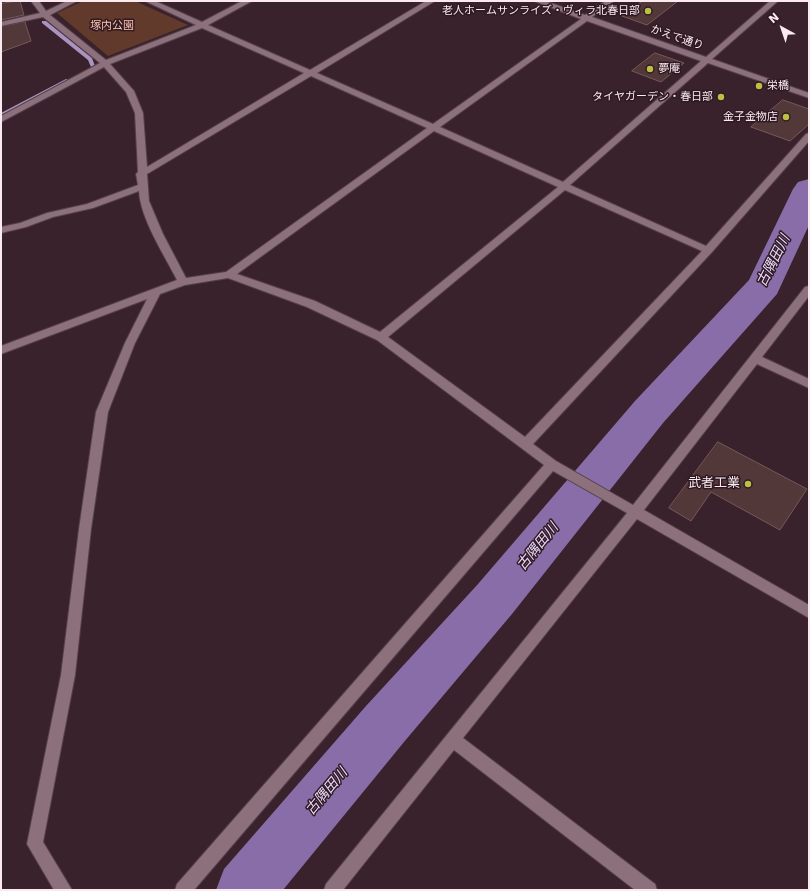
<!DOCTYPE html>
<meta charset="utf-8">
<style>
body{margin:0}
#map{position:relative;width:810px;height:891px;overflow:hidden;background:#3a222c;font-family:"DejaVu Sans",sans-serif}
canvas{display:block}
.frame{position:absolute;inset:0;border:2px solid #fbebf1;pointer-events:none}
.north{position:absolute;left:762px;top:8px;width:40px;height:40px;-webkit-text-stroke:3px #2f1922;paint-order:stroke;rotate:320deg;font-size:11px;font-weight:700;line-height:16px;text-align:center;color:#fbebf1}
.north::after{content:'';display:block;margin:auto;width:14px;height:18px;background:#fbebf1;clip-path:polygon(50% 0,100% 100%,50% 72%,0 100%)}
</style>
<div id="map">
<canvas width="810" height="891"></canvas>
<div class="frame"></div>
<div class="north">N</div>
</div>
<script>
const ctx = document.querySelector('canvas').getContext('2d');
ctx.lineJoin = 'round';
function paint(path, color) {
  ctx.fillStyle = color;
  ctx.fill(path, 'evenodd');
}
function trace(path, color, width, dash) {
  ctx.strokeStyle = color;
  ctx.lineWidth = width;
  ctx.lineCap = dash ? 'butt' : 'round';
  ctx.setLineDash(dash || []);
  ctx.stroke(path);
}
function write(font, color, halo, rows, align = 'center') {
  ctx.font = font + ' "DejaVu Sans","Noto Sans JP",sans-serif';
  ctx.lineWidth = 3;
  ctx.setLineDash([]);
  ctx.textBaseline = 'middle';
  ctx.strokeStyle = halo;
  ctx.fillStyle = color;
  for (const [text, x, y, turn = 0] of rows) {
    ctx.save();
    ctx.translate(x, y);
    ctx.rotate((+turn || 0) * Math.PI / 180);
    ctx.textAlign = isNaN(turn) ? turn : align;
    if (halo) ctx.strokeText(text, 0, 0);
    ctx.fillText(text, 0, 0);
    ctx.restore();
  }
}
paint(new Path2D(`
 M83 1H135L188 25 108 56 57 13Z`), '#623a2c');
paint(new Path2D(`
 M42 21H46L92 58 95 66V67H91L88 60 42 23Z
 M66 79 70 80 1 116V113Z`), '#aa93be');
paint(new Path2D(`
 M809 179V225L777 294 663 423 512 614 404 742 283 890H216L224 869 366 706 478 584 635 401 749 280 793 189 798 182Z`), '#886da8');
const building = new Path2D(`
 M20 1 24 15 1 20V4Z
 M643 1H678L647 25 622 16Z
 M25 22 31 41 1 52V27Z
 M655 53 684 63 661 82 632 71Z
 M783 100 809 109V124L790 141 751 127Z
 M718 442 807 489 780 530 711 492 691 521 669 508Z`);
paint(building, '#533839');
trace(building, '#76595a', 1);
const minor = new Path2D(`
 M31 1H39L46 11 67 1H77L50 15 106 60 196 25 145 1H155L202 22 242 1H252L208 25 310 70 426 1H435L317 73 433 124 581 19 534 1H545L585 15 605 1H614L592 17 706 57 770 1H778L712 59 809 93V98L708 63 570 185 706 246 806 134 809 133V141L712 252 533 444 556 461 633 505 805 287 809 286V296L762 357 809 379V388L757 364 644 510 809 605V618L637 519 463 738 655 884 657 890H635L454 750 343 890H324L326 884 627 513 553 471 194 890H175L177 884 544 465 377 340 307 307 228 278 185 285 160 294 135 343 108 412 91 529 75 675 43 842 72 890H54L27 844 61 675 79 529 96 412 125 343 147 299 1 354V346L177 280C165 256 140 218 139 191L93 208 53 217 26 227 1 233V227L20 223 47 213 87 204 138 185 136 174 138 172 135 113 126 92 104 67 1 122V116L100 63 43 17 1 26V22L40 13ZM587 21 701 61 563 182 440 127ZM202 28 304 73 147 167 143 113 134 91 110 64ZM311 76 427 128 226 272 186 278 163 234 149 201 147 174ZM434 131 558 187 380 332 315 301 237 274ZM565 190 702 251 525 437 388 337Z`);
trace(minor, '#55414a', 2);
paint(minor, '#8c707b');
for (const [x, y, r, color] of [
 [648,11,4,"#bbc045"],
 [650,69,4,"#bbc045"],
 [759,86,4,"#bbc045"],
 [721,97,4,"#bbc045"],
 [786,117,4,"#bbc045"],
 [748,484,4,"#bbc045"]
]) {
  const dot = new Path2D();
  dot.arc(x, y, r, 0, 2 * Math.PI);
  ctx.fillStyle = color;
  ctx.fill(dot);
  trace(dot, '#2f1922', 1.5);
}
write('11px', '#fbebf1', '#2f1922', [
 ["老人ホームサンライズ・ヴィラ北春日部",640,11],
 ["夢庵",658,69,"left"],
 ["栄橋",767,86,"left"],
 ["タイヤガーデン・春日部",713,97],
 ["金子金物店",778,117]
], 'right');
write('11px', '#fec2ae', '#2f1922', [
 ["塚内公園",112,26]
]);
write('11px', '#fbebf1', '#2f1922', [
 ["かえで通り",677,38,19]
]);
write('13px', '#fbebf1', '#2f1922', [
 ["武者工業",740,484]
], 'right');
write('italic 14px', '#ebdcff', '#2f1922', [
 ["古隅田川",774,261,-63],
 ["古隅田川",538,547,-51],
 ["古隅田川",327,792,-50]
]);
</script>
